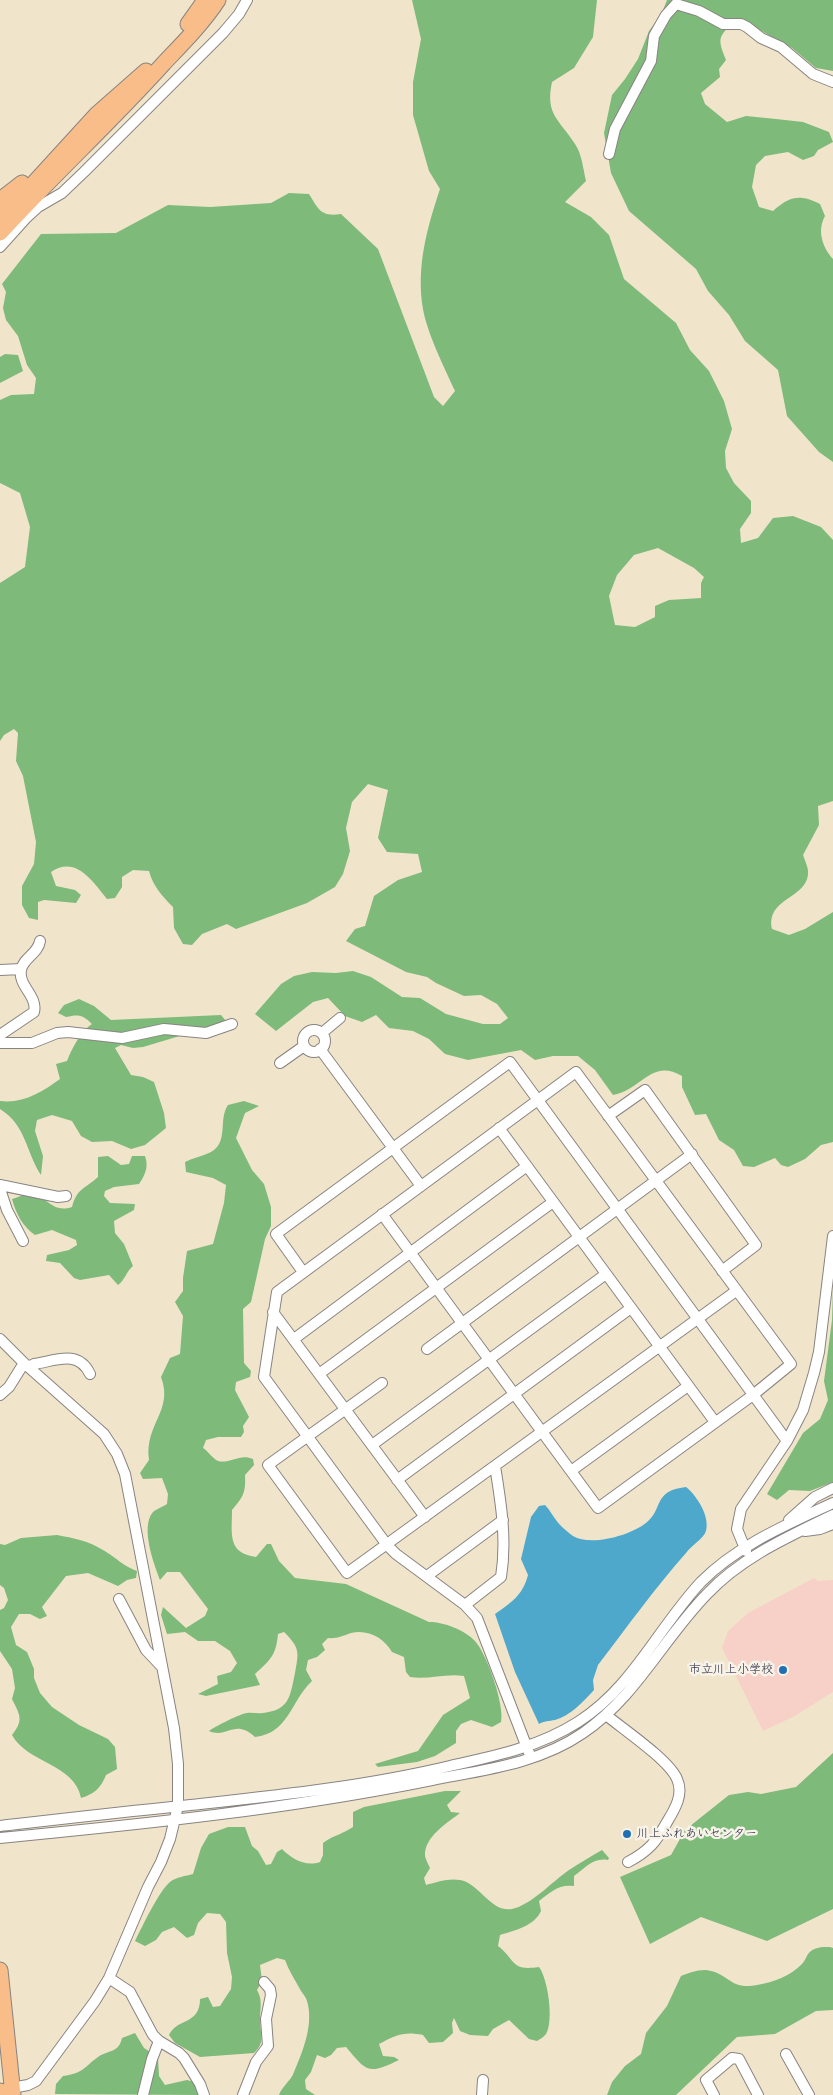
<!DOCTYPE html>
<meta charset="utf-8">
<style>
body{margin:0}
canvas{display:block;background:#f0e5ca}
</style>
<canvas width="833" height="2095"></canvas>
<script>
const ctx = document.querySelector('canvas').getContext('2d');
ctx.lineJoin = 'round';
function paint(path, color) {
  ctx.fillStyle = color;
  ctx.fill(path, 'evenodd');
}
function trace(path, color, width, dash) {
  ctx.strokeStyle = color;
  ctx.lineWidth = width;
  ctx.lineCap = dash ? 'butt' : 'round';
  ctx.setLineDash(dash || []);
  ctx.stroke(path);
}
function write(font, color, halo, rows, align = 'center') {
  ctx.font = font + ' Delius,"Klee One",sans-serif';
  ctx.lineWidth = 5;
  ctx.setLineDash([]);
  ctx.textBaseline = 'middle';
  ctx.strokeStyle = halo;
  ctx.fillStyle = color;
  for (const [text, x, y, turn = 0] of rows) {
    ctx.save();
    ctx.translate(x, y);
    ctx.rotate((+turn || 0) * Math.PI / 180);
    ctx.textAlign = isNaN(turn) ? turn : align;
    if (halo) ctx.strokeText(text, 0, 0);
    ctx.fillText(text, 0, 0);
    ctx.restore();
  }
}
paint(new Path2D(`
 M814 1578 818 1581 833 1580V1692L793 1717 763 1731 722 1648 728 1631 748 1613Z`), '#f7d1c7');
paint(new Path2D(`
 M412 0H597L593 37 574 68 552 82C545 115 559 119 575 144 582 154 583 169 586 181L565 202 591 217 609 235 624 279 676 323 690 350 709 371 724 401 732 429 725 451 726 468 734 483 751 501V513L740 529 741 543 758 538 773 518 793 516 821 527 833 540V801L818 806 819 825 803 855C805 861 809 869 808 874 806 899 766 898 772 929L789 935 805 929 833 912V1142L821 1145 805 1159 788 1167 781 1165 775 1158 754 1167 743 1166 734 1150 719 1140 706 1114 695 1115 682 1087V1076C651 1058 642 1090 613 1095L595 1070 578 1056H553L535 1060 521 1050 468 1060 445 1054 429 1039 413 1031 389 1028 376 1015 362 1022 345 1016 328 998 313 1002 276 1031 255 1014 281 984 294 976 312 972 336 973 353 971 371 977 402 997 420 998 446 1014 483 1024H500L508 1018 497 1004 481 995 464 996 436 983 427 977 406 972 346 941 355 929 365 926 374 896 398 880 422 872 418 854 387 852 378 838 388 790 368 784 352 802 346 828 350 851 343 874 335 887 307 903 236 929 227 924 202 934 192 945 183 944 174 928 173 907C162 896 153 886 149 871L133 870 122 877V887L115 898 107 899C93 882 76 855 51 872L56 886 75 890 81 895 76 903 44 900 38 902V920L29 918 22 905V886L34 864 36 842 23 776 16 761 18 733 14 729 4 735 0 741V583L25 567 30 527 20 493 0 483V400L11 395 34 394 36 378 27 365 18 336 6 320 3 308 6 292 2 284 41 234 116 233 168 205 210 207 271 203 289 193 309 194C319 210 321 217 341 214L378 249 434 397 443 406 455 391C445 369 427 333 423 309 416 267 427 228 440 189L429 171 413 115V82L421 39ZM658 548 694 568 704 577 701 583V598L669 600 655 606V617L635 627 615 625 609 596 617 575 634 555Z
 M667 0H833V71L816 68 792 48 744 21H736C718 36 717 38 726 60L719 69 720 77 701 93 705 104 727 122 746 116 776 119 803 122 829 132 833 142 818 150 814 156 803 160 788 152 765 156 756 165 752 187 759 207 773 211C790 196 800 194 820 204L825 216C817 230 822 247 833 259V462L819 452 787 416 778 370 745 341 729 315 708 291 696 269 629 211 611 173 604 133 612 95 625 79 638 59 649 31 661 15Z
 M5 354 18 355 23 371 0 383V357Z
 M79 999 94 1006 111 1020 221 1015 226 1021 207 1028 190 1029 183 1035 143 1047 133 1048 121 1045 115 1048 131 1075 143 1077 154 1082 164 1113 166 1128 145 1145 131 1149 112 1141 92 1142 81 1136 72 1121 52 1115 37 1120 35 1131 43 1156 41 1175C26 1152 26 1125 0 1109V1101C23 1104 42 1092 60 1079L56 1064 67 1061C72 1048 81 1031 92 1024 83 1015 79 1014 66 1017L58 1013 64 1005Z
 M244 1101 259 1106 245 1113 236 1138 252 1170 264 1184 271 1207V1226L265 1239 251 1302 243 1309 244 1363 251 1371 250 1377 236 1382 235 1390 249 1417 243 1426 244 1432 241 1437H218L206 1440 203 1448C208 1451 213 1459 218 1461 230 1464 240 1453 253 1459L254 1465 245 1475C246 1493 243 1497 232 1510 232 1534 227 1553 256 1557L267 1544H271L279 1561 295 1578 346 1584 429 1622C444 1622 465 1630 475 1641 487 1654 505 1706 501 1722L492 1727 471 1720 461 1724 456 1731V1743L435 1756 417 1762 378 1767 375 1764 418 1751 443 1715 470 1698 464 1676C446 1673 428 1680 410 1677L406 1672 404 1657 392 1652C384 1638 368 1629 351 1633 342 1636 337 1639 328 1638L322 1644 325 1650 317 1657 308 1660 306 1670 312 1681C290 1702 289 1733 255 1737 234 1718 228 1739 209 1731 216 1726 240 1714 247 1713 252 1712 258 1714 263 1713 290 1710 290 1696 295 1673 299 1652 300 1648 284 1632L278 1634C276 1656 270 1660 255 1674L260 1685 206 1696 198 1694 218 1684 217 1676 231 1672 237 1663 230 1651 215 1641H198L185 1632 167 1634 161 1615 163 1607 186 1628 205 1616 208 1609 180 1572H167L160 1580C154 1564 140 1527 153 1512 156 1509 163 1507 167 1504L168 1494 162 1478 143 1479 140 1473 149 1460C144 1424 174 1411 161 1377L170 1358 180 1354 183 1316 175 1302 183 1291V1278L187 1251 213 1244 224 1203 226 1185 213 1178 186 1172 185 1162C193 1158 203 1156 211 1152 229 1142 218 1119 228 1105Z
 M108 1156 121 1165 129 1164 132 1156H145C149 1167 145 1175 139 1184L114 1187 105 1191 104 1196 110 1203 135 1204 134 1210 114 1221 115 1233 124 1244 133 1266C126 1272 125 1280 118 1285L109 1275 80 1280 74 1278 60 1263 46 1261 47 1255 69 1250 77 1245 76 1240 52 1230 35 1235C23 1227 16 1214 12 1199 17 1198 23 1194 28 1194 48 1194 50 1214 72 1207 77 1188 85 1189 98 1177V1157Z
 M833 1287V1482L810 1491 789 1490 777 1500 767 1494 803 1433 820 1419 828 1400 824 1381 832 1320Z
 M57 1535C73 1538 89 1541 103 1550 117 1558 120 1564 137 1571L136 1578 127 1580 118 1586 88 1573 66 1576 42 1607 47 1616 40 1619 30 1614H19L11 1627 16 1645 27 1652 34 1669V1678L40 1693 52 1707 79 1725 108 1739 115 1747 117 1769 106 1775C101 1788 94 1794 81 1798 75 1764 27 1763 12 1735 24 1720 20 1715 12 1699L15 1688 12 1669 0 1651V1610L4 1608 8 1600 4 1588 0 1585V1544L5 1545 21 1538Z
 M833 1753V1909L767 1941 701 1917 650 1944 620 1877 671 1855 685 1830 729 1795 748 1792 761 1794 796 1787Z
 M445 1791H461L447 1805 451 1812 460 1813C447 1823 424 1837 425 1856 426 1860 428 1864 430 1868L424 1878 426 1885C437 1882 449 1878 460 1880 479 1883 491 1913 512 1909 531 1905 553 1881 569 1870 580 1863 591 1856 602 1850L609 1858 608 1860C594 1857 585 1868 574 1876V1886C558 1884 551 1892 539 1901L541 1911C534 1926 516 1930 500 1935L498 1946C517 1961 510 1971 539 1967 548 1979 554 2021 546 2034 544 2037 540 2039 537 2041L529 2039 509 2020 493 2029 488 2036 470 2035 460 2031 454 2018 452 2023 453 2033 443 2042 429 2043 423 2035C404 2031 396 2035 379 2044L383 2056 394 2057 399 2060C368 2075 367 2072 346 2047L337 2048 331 2055 325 2058 317 2055 311 2072 305 2080 306 2089 315 2095H279C282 2086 291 2081 294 2072 303 2051 314 2024 307 2001 306 1997 303 1994 301 1991 295 1980 289 1971 285 1960L277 1958 260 1965 262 1981 257 1990C263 2000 260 2009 260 2020 260 2034 266 2042 254 2053L200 2057 175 2043 169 2035C177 2018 200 2025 200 1999L208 1997 213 2007 220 2006 231 1989 232 1977 227 1953 226 1922 220 1914 207 1913 198 1923 194 1935 187 1938 174 1927 162 1932 156 1940 145 1946 135 1941C142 1927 159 1891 170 1882 176 1877 186 1876 193 1874L201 1848 209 1834 228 1827H245L252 1846 258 1851 266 1865 271 1864 277 1852 282 1849C292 1859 305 1867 320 1862L323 1855V1843C334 1835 343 1834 353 1827V1812L364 1807Z
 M830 1947 833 1948V2010L816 2011 775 2034 737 2037 676 2095H607L612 2082 625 2066 641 2054 646 2033 667 2006 681 1976C689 1973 702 1968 711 1971 731 1976 731 1990 757 1985 774 1982 790 1976 802 1964 805 1961 806 1957 808 1954 813 1947 822 1947 830 1947Z
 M135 2033 144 2048 158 2057 159 2076 165 2085 187 2080 194 2082 199 2095 55 2094 56 2084 63 2076C84 2073 83 2068 98 2057 108 2050 119 2053 122 2038Z`), '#7eba7a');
paint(new Path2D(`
 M686 1487C697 1496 710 1516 706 1531 704 1538 691 1546 686 1553 655 1588 627 1627 598 1665L593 1680 594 1690C584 1701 570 1716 555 1720 549 1721 544 1721 539 1724L515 1672 495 1614C511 1603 523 1595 528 1575L521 1559 531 1517 539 1506 545 1505C550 1510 552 1515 556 1520 560 1526 568 1532 573 1536 591 1547 631 1535 646 1523 664 1509 652 1491 686 1487Z`), '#4da8cb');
const minor = new Path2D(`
 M609 154 615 129 651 61 654 36 666 15 676 4 699 11 723 24H741L747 27 761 38 781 47 813 74 833 82
 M0 247 27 217 38 207 62 193 84 172 223 33 239 14 247 0
 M0 970 21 969
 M303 1041a11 11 0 1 1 22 0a11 11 0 1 1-22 0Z
 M322 1033 340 1018
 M0 1035 34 1012C38 996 18 986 21 970 23 958 38 954 40 941
 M0 1043H32L57 1033 68 1032 122 1038 164 1029 206 1033 232 1024
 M320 1049 421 1186
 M280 1063 304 1046
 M608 1116 645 1090 756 1245 722 1271
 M499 1128 715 1422
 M0 1185 58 1197 66 1196
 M0 1189 7 1210 23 1241
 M382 1214 598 1508 753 1395 791 1364 576 1072 277 1292 264 1377 387 1545 396 1554 465 1605 477 1618 531 1758
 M303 1272 276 1234 510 1062 787 1441
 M273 1312 425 1517
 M0 1339 24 1363 104 1434 117 1454 125 1474 174 1728 178 1764V1806L170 1839 161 1862 148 1887 109 1978 95 2001 36 2081 28 2085 6 2089
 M294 1339 527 1166
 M427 1349 692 1154
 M28 1367 34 1364C55 1361 78 1349 90 1374
 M319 1374 553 1202
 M382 1383 268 1465 347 1573 736 1291
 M0 1395 9 1387 24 1363
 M372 1445 606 1274
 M571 1471 688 1386
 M397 1480 631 1308
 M789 1520 815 1497 833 1488
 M805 1531 820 1529 833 1524
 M746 1551 737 1529 741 1509 787 1441 803 1410 814 1373 819 1352 833 1236
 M427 1576 503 1520
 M119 1599 146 1650 162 1667
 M465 1605 501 1577C507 1540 501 1503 495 1466
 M606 1715C623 1729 669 1760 677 1779 684 1794 675 1809 667 1822 656 1842 649 1851 628 1862
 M0 1826C61 1819 121 1812 182 1806 272 1796 362 1787 450 1766 495 1756 539 1747 578 1722 633 1687 658 1628 701 1582 738 1545 786 1525 833 1503
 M0 1838C145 1824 289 1809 432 1780 483 1770 538 1764 583 1733 636 1697 663 1639 707 1594 742 1557 788 1537 833 1515
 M109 1978 130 1992 153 2035 159 2041 179 2053 184 2058 200 2084 204 2095
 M786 2054 809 2095
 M143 2095 152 2059 159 2041
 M243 2095 256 2062 268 2046 266 2019 271 1995 270 1989 264 1982
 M482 2095 483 2080
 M714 2095 706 2080 732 2058 739 2059 758 2095`);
const highway = new Path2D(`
 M188 24 205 0
 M0 200 22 183
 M0 216 32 185 96 115 146 71
 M0 233C53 175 111 122 164 63 183 43 203 23 218 0
 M0 1970 13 2095
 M0 2091V2095`);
trace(minor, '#898482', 12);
trace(highway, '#898482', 17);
trace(minor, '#fff', 10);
trace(highway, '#f8bd89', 15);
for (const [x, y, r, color] of [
 [783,1670,5,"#1f6fb2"],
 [627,1834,5,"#1f6fb2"]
]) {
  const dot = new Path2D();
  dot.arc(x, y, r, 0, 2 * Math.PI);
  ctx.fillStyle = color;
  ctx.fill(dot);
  trace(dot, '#f7f3e8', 2);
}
write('12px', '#22223b', '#f7f3e8', [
 ["市立川上小学校",773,1670],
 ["川上ふれあいセンター",637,1834,"left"]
], 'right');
</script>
